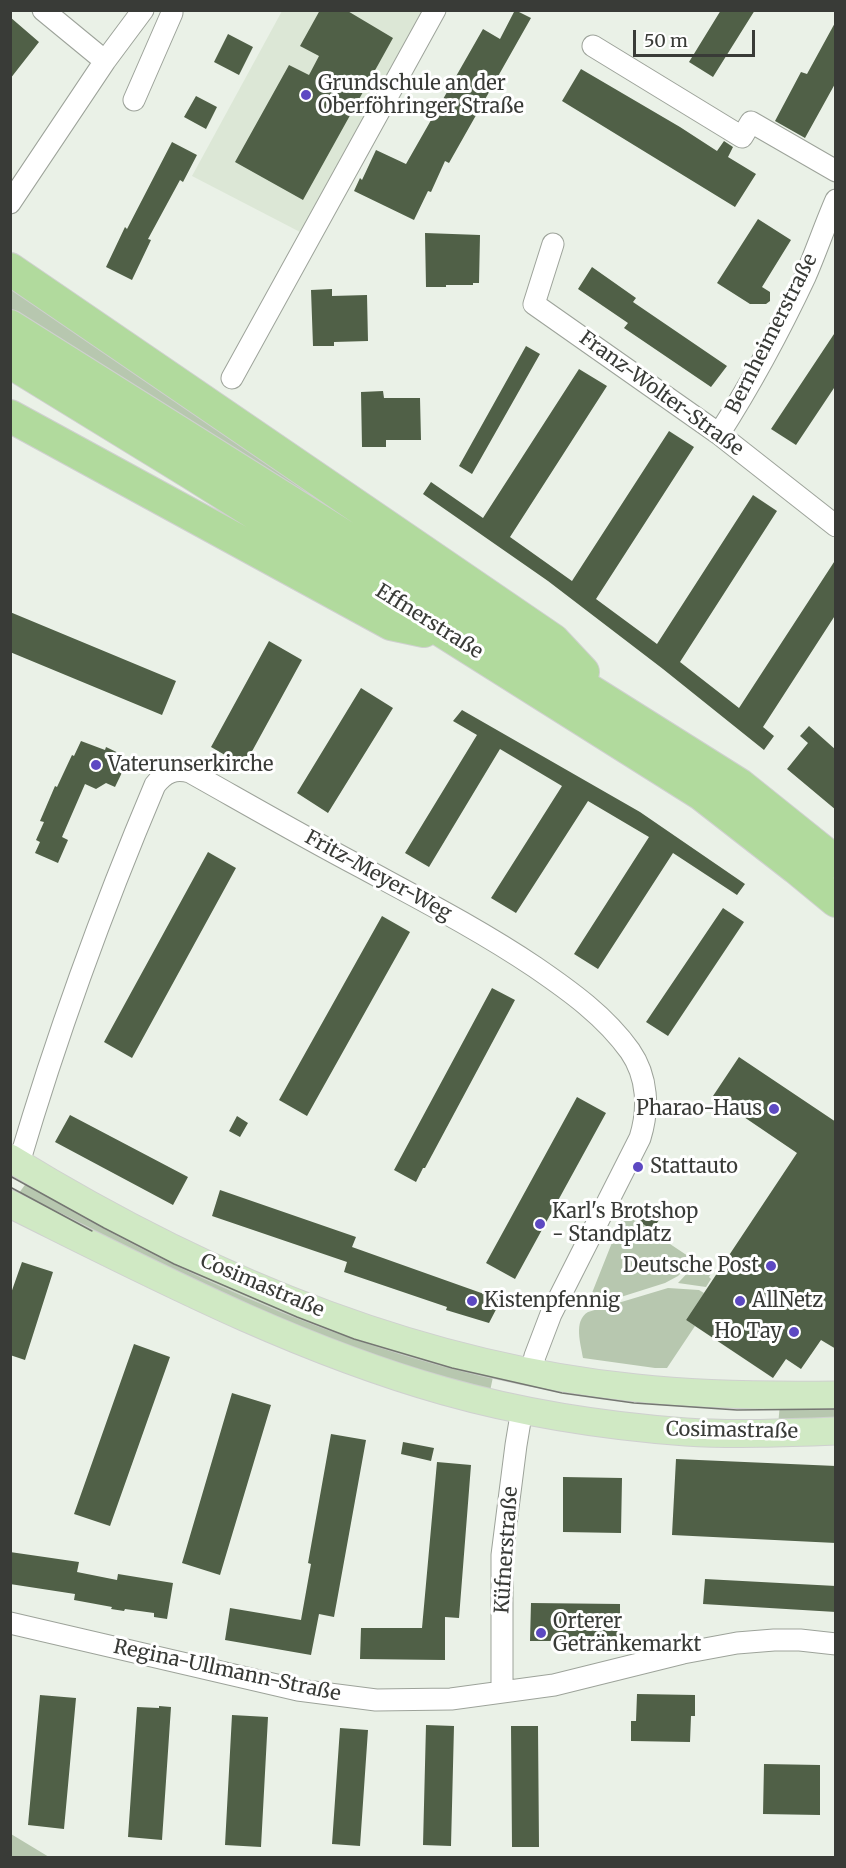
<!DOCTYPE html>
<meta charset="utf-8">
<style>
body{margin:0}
#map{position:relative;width:846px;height:1868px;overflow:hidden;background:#eaf1e7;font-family:Merriweather,serif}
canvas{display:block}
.frame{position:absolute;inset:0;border:12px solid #393b37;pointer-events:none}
.scale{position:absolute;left:633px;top:30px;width:122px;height:27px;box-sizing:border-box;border:3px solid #393b37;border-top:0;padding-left:8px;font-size:18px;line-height:21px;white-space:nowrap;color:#393b37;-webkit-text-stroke:4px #fff;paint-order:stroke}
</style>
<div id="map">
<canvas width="846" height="1868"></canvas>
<div class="frame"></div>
<div class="scale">50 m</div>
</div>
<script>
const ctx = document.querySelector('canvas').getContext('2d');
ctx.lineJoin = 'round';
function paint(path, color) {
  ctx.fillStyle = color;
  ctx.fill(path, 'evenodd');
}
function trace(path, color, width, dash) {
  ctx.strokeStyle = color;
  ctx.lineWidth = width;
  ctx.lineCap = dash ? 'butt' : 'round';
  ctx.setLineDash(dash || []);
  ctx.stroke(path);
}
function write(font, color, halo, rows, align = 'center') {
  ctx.font = font + ' Merriweather,serif';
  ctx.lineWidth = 6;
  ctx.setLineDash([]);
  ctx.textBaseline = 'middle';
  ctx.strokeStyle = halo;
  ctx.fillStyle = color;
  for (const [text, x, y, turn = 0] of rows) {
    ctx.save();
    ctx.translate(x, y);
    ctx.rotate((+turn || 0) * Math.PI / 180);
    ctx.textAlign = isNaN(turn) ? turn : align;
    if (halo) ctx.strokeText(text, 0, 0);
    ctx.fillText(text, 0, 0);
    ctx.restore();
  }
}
paint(new Path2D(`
 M282 11H422L300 232 192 176Z`), '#dce7d6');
paint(new Path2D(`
 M10 283 547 645 11 314Z
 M27 1182 81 1206 494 1372 489 1396 381 1364 11 1197V1189L19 1193Z
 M625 1217H633L652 1230V1232L694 1260 678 1276 665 1283 586 1308 621 1220Z
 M700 1264 712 1272 709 1277 711 1279 706 1287 678 1283 694 1266 696 1268Z
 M668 1288 699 1290 704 1293 686 1320 695 1326 667 1368H655L583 1358C581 1344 573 1321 588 1312Z
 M780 1403H835V1425L778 1426Z
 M11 1834 49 1857H11Z`), '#b7c7af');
paint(new Path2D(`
 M320 10H346L393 38 303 200 235 162 289 65 309 75 319 56 300 46Z
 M515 10 531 18 449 163 445 161 431 192 428 191 414 220 354 191 360 178 362 180 376 150 406 164 483 29 500 39Z
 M721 10H755L713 77 689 62Z
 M10 17 39 42 10 79Z
 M836 21V82L805 138 775 121 801 72 807 74Z
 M228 34 253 47 239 75 214 62Z
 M581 69 680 127 717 151 724 141 733 147 728 157 756 174 735 207 562 101Z
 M196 96 217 107 206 129 184 117Z
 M172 142 197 155 183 182 180 180 148 239 151 240 132 280 106 267 125 227 127 229Z
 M758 219 791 240 762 287 770 292V301L766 304H750L717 283Z
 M425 233 480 235 479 283H473V285H446V287H426Z
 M592 267 636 298 633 302 727 366 711 387 624 328 628 323 578 289Z
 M332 289V296L367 295 368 341 334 342V346H313L311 290Z
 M836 331V385L796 445 771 429Z
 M526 346 540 354 472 474 459 466Z
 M579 369 607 386 510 537 572 581 669 431 694 447 596 599 657 644 753 495 777 511 680 662 739 708 836 559V614L763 727 774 736 764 750 663 669 548 581 423 494 431 482 483 518Z
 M383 391 384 398H420L421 440H386V447H362L361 392Z
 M10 612 176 681 162 715 10 652Z
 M269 641 302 660 244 766 211 747Z
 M361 688 393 708 328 813 297 793Z
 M462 710 640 812 745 884 737 895 673 853 598 969 574 954 649 837 588 801 516 913 491 898 562 786 500 749 429 867 405 853 477 735 453 721Z
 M809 726 836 750V810L787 769 808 743 800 736Z
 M81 741 105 750 106 747 129 758 115 787 106 783 96 789 85 784 62 837 68 840 58 863 35 853 40 842 36 840 44 822 40 821 55 786 57 787 72 755 74 756Z
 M208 852 236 868 132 1058 104 1042Z
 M723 908 744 922 668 1036 646 1022Z
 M382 916 410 932 307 1116 279 1100Z
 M492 988 515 1000 425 1168H423L416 1182 394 1170Z
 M739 1057 836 1122V1349L821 1340 801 1369 786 1359 773 1378 686 1320 797 1153 713 1096Z
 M577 1097 606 1113 515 1279 486 1263Z
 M70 1115 188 1177 173 1205 55 1142Z
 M237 1116 248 1123 240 1137 229 1131Z
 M220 1190 356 1237 352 1247 501 1300 489 1323 446 1310 447 1307 344 1272 347 1262 212 1216Z
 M649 1203 664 1213 652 1230 637 1220Z
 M22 1262 53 1272 25 1360 10 1355V1296Z
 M134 1344 170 1357 110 1526 74 1514Z
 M232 1393 271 1405 220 1575 182 1563Z
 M331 1434 366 1440 334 1617 319 1614 311 1655 225 1640 230 1608 301 1620 311 1564 308 1563Z
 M403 1442 434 1448 431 1461 401 1454Z
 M676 1459 836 1466V1543L672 1535Z
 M437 1462 471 1465 459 1618 445 1617V1660L360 1659 361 1628H422Z
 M563 1477 622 1478 621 1533 563 1532Z
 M10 1552 79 1562 77 1572 117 1580 118 1574 173 1583 167 1619 154 1617V1613L125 1609 124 1611 111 1609 112 1607 74 1600 75 1594 10 1584Z
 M705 1579 836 1586V1612L703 1604Z
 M531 1603 620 1604V1641H530Z
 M637 1694 695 1695V1716H691L690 1742 631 1741V1721H636Z
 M40 1695 76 1698 64 1829 28 1825Z
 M159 1706 171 1707 162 1840 128 1837 137 1707 159 1708Z
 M232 1715 268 1717 261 1847 225 1845Z
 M426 1725 454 1726 451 1846 423 1845Z
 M511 1726H538L539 1847H512Z
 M340 1728 368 1730 360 1846 332 1844Z
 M764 1764 820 1765V1815L763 1814Z`), '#506047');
const minor = new Path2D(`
 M43 10 105 61
 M593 46 742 137 751 122 836 171
 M134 100 172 13V10
 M10 203 105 61 143 10
 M553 244 534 304 719 434 836 526
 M232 378 435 10
 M719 434C751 384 780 330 805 277 816 252 825 225 836 200
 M19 1163C57 1034 103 908 155 785 165 772 175 768 190 772 247 804 304 837 361 867 420 899 480 930 535 967 570 991 605 1016 630 1051 648 1077 649 1109 640 1138L551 1314 535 1356 531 1372
 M10 1623 298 1690 376 1700 451 1699 554 1685 683 1653 737 1643 774 1640H800L836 1644
 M502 1691V1555L516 1445 522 1409`);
const major = new Path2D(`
 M10 1158C200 1275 413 1365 636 1388 702 1395 769 1396 836 1395
 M10 1204C151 1274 292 1348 444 1391 522 1413 605 1426 686 1432 735 1435 786 1433 836 1431`);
const highway = new Path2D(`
 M10 269 553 640 583 672
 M10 326 740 785 836 862
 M10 362 191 473 701 794 796 868 836 901
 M10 416 391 624 424 631`);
trace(minor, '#9da39a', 23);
trace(major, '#cfd0cf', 29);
trace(highway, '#cfd0cf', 34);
trace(minor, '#fff', 21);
trace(major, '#d0e9c4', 27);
trace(highway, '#b1da9d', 32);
trace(new Path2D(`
 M10 1176 104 1228 174 1264 297 1317 354 1339 452 1368 562 1393 634 1403 737 1410 836 1409
 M10 1187 92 1231`), '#747771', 1.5);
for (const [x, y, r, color] of [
 [306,95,6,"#5d49c2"],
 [96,765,6,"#5d49c2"],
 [774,1109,6,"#5d49c2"],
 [638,1167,6,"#5d49c2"],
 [540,1224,6,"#5d49c2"],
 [771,1266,6,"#5d49c2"],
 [472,1301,6,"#5d49c2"],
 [740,1301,6,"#5d49c2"],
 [794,1332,6,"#5d49c2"],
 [541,1633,6,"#5d49c2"]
]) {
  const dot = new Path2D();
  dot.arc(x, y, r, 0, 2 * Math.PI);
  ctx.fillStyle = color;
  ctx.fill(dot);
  trace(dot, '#fff', 2);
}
write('20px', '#393b37', '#fff', [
 ["Grundschule an der",318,84],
 ["Oberföhringer Straße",318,107],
 ["Vaterunserkirche",108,765],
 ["Pharao-Haus",762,1109,"right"],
 ["Stattauto",650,1167],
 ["Karl's Brotshop",552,1212],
 ["- Standplatz",552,1235],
 ["Deutsche Post",759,1266,"right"],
 ["Kistenpfennig",484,1301],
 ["AllNetz",752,1301],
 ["Ho Tay",782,1332,"right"],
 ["Orterer",553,1622],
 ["Getränkemarkt",553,1645]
], 'left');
write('20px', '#393b37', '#fff', [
 ["Bernheimerstraße",772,334,-63],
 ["Franz-Wolter-Straße",661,394,36],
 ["Effnerstraße",429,622,32],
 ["Fritz-Meyer-Weg",378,876,29],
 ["Cosimastraße",262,1286,23],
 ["Cosimastraße",732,1431,1],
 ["Küfnerstraße",507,1550,-86],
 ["Regina-Ullmann-Straße",227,1671,12]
]);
</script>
